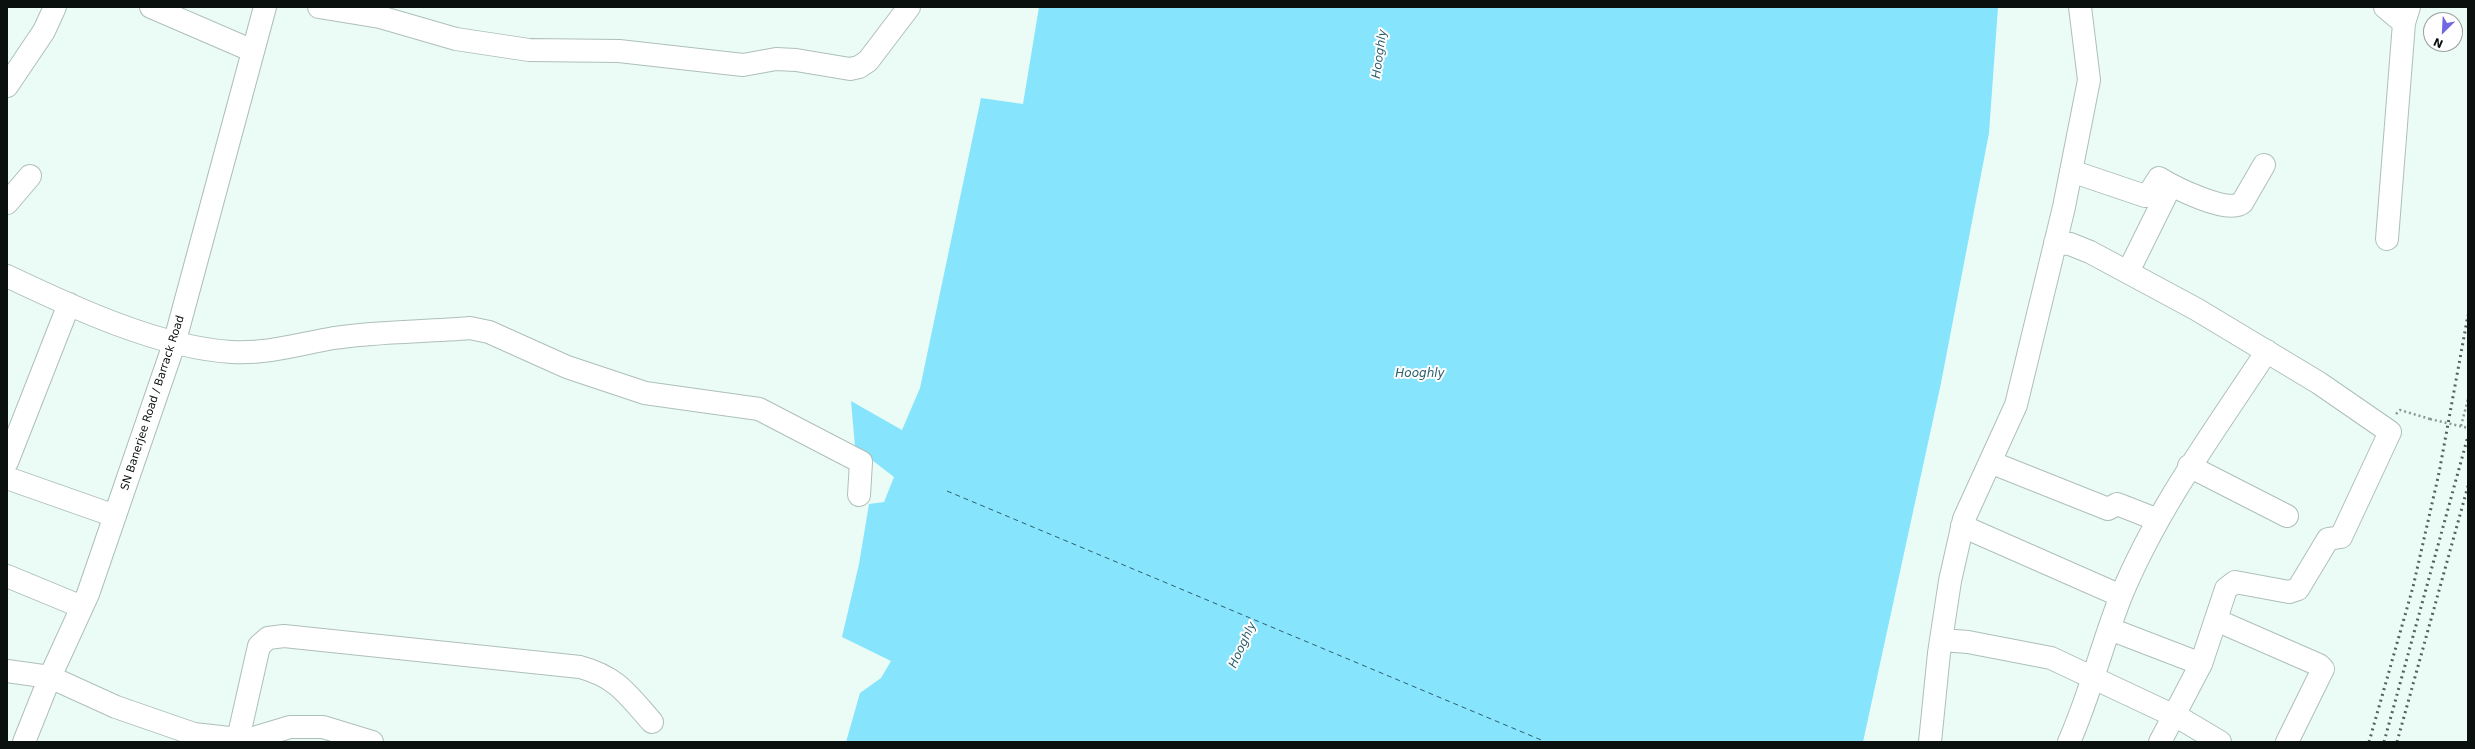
<!DOCTYPE html>
<style>
body{margin:0}
#map{position:relative;width:2475px;height:749px;overflow:hidden;background:#ebfcf6;font-family:"DejaVu Sans",sans-serif}
canvas{display:block}
.frame{position:absolute;inset:0;border:8px solid #0a100e;pointer-events:none}
.north{position:absolute;left:2423px;top:12px;width:40px;height:40px;box-sizing:border-box;background:#fff;border:1px solid #9d9f9f;border-radius:50%;rotate:204deg;font-size:11px;font-weight:700;line-height:16px;text-align:center;color:#0a100e}
.north::after{content:'';display:block;margin:auto;width:14px;height:18px;background:#7267e2;clip-path:polygon(50% 0,100% 100%,50% 72%,0 100%)}
</style>
<div id="map">
<canvas width="2475" height="749"></canvas>
<div class="frame"></div>
<div class="north">N</div>
</div>
<script>
const ctx = document.querySelector('canvas').getContext('2d');
ctx.lineJoin = 'round';
function paint(path, color) {
  ctx.fillStyle = color;
  ctx.fill(path, 'evenodd');
}
function trace(path, color, width, dash) {
  ctx.strokeStyle = color;
  ctx.lineWidth = width;
  ctx.lineCap = dash ? 'butt' : 'round';
  ctx.setLineDash(dash || []);
  ctx.stroke(path);
}
function write(font, color, halo, rows, align = 'center') {
  ctx.font = font + ' "DejaVu Sans",sans-serif';
  ctx.lineWidth = 4;
  ctx.setLineDash([]);
  ctx.textBaseline = 'middle';
  ctx.strokeStyle = halo;
  ctx.fillStyle = color;
  for (const [text, x, y, turn = 0] of rows) {
    ctx.save();
    ctx.translate(x, y);
    ctx.rotate((+turn || 0) * Math.PI / 180);
    ctx.textAlign = isNaN(turn) ? turn : align;
    if (halo) ctx.strokeText(text, 0, 0);
    ctx.fillText(text, 0, 0);
    ctx.restore();
  }
}
paint(new Path2D(`
 M1039 7H1998L1989 133 1941 383 1863 742H846L860 693 881 678 891 661 842 637 859 564 869 504 884 502 894 477 855 447 851 401 902 430 920 388 981 98 1023 104Z`), '#87e4fd');
trace(new Path2D(`
 M947 491 1546 742`), '#2c606d', 1, [5, 4]);
const minor = new Path2D(`
 M151 7 253 51
 M319 7 380 17 456 39 529 50 619 51 743 65 776 59 796 60 850 69 859 67 868 61 909 7
 M2385 7 2404 23
 M7 86 44 31 55 7
 M2071 171 2145 196 2148 195 2159 178C2172 186 2228 215 2242 203L2264 165
 M7 203 30 176
 M2387 239 2404 23 2409 7
 M2055 243 2070 244 2090 252 2196 309 2319 383 2390 432 2341 537 2328 539 2298 589 2289 592 2235 582 2226 589 2201 664 2160 742
 M2128 272 2171 185
 M7 276C72 307 160 348 232 352 267 354 300 344 334 338 378 331 425 332 470 328L489 332 567 367 645 393 759 409 861 462 859 495
 M7 462 69 304
 M1990 462 2108 509 2117 504 2158 520
 M2189 466 2287 516
 M7 478 115 516
 M1962 526 2121 596
 M7 576 82 607
 M2216 620 2319 665 2323 669 2287 742
 M2110 629 2201 664
 M1942 640 1968 642 2051 658 2183 720 2220 742
 M7 671 50 677 116 707 194 734 247 740 290 727H323L372 742
 M238 739 259 646 268 638 284 636 580 667C617 677 627 694 652 722
 M24 742 50 677 88 594 174 344 265 7
 M1930 742 1939 653 1950 581 1964 519 2016 405 2064 207 2089 80 2080 7
 M2069 742C2090 695 2102 644 2121 596 2158 507 2215 430 2267 351`);
trace(minor, '#aebfb9', 24);
trace(new Path2D(`
 M2396 414 2400 410 2430 419
 M2461 426 2468 399`), '#8a9692', 2.5, [2, 3]);
trace(minor, '#fff', 22);
trace(new Path2D(`
 M2369 742 2413 587 2439 473 2468 315
 M2384 742 2468 436
 M2397 742 2468 486`), '#57605d', 3, [2, 4]);
trace(new Path2D(`
 M2430 419 2468 428`), '#8a9692', 2.5, [2, 3]);
write('11px', '#0a100e', '#fff', [
 ["SN Banerjee Road / Barrack Road",153,403,-72]
]);
write('italic 12px', '#2c606d', '#fff', [
 ["Hooghly",1380,54,-82],
 ["Hooghly",1420,374],
 ["Hooghly",1243,645,-65]
]);
</script>
